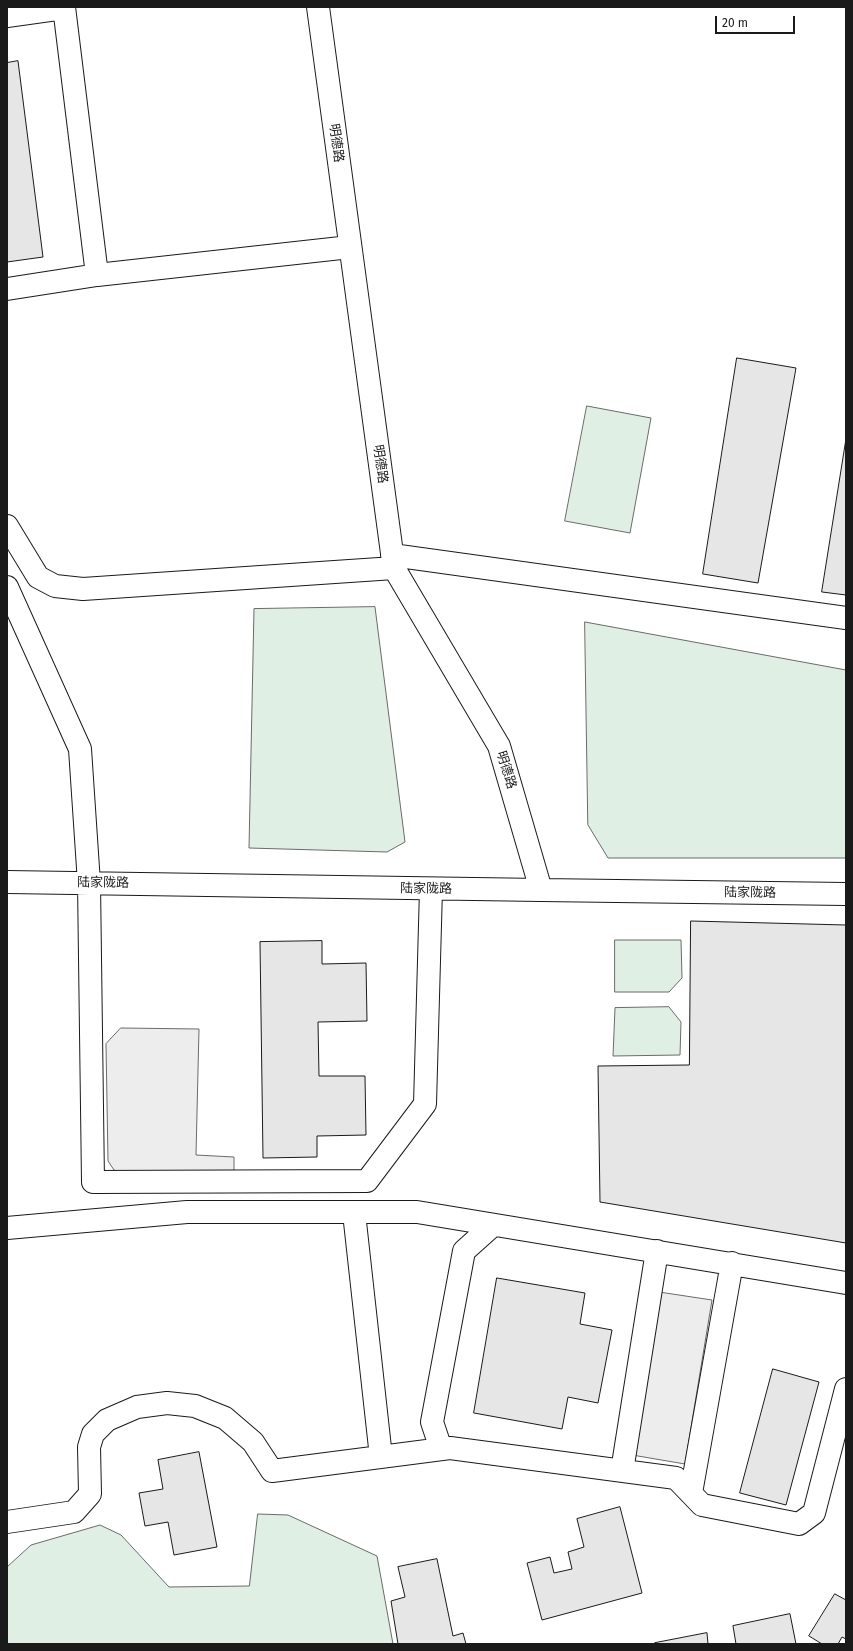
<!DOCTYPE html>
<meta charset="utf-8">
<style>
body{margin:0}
#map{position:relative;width:853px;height:1651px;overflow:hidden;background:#fff;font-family:"Fira Sans",sans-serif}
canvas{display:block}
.frame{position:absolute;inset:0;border:8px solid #1a1a1a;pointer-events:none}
.scale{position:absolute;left:715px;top:16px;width:80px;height:18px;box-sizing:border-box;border:2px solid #1a1a1a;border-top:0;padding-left:5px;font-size:12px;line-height:14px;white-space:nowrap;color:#1a1a1a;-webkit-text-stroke:3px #fff;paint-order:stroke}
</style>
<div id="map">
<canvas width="853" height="1651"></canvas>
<div class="frame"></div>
<div class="scale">20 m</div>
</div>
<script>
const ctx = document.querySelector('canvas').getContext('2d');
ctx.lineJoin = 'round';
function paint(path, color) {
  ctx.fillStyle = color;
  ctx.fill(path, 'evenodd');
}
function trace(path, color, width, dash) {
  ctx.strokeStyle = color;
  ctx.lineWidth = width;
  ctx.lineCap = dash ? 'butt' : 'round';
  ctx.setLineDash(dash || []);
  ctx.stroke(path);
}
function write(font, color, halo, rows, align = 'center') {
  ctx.font = font + ' "Fira Sans","Noto Sans SC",sans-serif';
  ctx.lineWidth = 3;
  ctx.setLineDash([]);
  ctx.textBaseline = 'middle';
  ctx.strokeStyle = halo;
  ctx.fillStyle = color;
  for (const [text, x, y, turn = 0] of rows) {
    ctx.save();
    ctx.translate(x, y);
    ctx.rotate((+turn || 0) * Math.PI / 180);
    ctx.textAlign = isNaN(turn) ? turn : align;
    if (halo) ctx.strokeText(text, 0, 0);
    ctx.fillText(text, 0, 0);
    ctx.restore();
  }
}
const green = new Path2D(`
 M587 406 651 418 630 533 565 521Z
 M375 607 405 842 387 852 249 848 254 609Z
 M585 622 846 670V858H608L588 825Z
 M615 940H681L682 978 669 992H615Z
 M669 1007 681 1022 680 1055 613 1056 615 1008Z
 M258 1514 288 1515 377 1556 393 1644H7V1567L31 1545 100 1525 121 1535 169 1587 249 1586Z`);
paint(green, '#e0efe3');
trace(green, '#6a6a6a', 1);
const parking = new Path2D(`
 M121 1028 199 1029 196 1155 234 1157V1176L124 1174 114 1170 108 1161 106 1044Z
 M659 1292 712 1300 685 1464 632 1455Z`);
paint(parking, '#ededed');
trace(parking, '#6a6a6a', 1);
const building = new Path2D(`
 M18 61 43 257 7 262V63Z
 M737 358 796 368 758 583 703 574Z
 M846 439V595L822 592Z
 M691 921 846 925V1243L600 1202 598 1066 689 1065Z
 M322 941V964L366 963 367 1021 318 1022 319 1076H365L366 1135 317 1136V1157L263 1158 260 942Z
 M497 1278 585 1293 580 1324 612 1330 598 1403 568 1397 562 1429 474 1413Z
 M773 1369 819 1382 786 1505 740 1493Z
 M199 1452 217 1547 174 1555 168 1522 145 1526 139 1493 163 1489 158 1460Z
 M620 1507 642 1593 542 1620 527 1563 550 1557 554 1573 572 1569 568 1552 584 1547 577 1519Z
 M437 1559 453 1636 463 1633 466 1644H398L391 1601 405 1597 398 1567Z
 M835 1594 846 1600V1639L842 1637 838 1644H822L809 1636Z
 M790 1614 796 1644H736L733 1626Z
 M707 1633 708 1644H656L655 1643Z`);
paint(building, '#e6e6e6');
trace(building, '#1a1a1a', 1);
const minor = new Path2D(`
 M318 7 394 568 499 746 541 890
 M7 16 64 8
 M97 275 350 247
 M7 289 97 275 64 7
 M7 526 38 577 55 586 83 589 394 568
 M392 555 846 618
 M7 587 80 749 89 883 93 1182 367 1181 425 1104 431 889
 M7 882 541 890 846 894
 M354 1213 381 1457
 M7 1228 187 1212H417L846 1283
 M441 1449 432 1422 464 1251 493 1225
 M622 1471 657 1251
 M691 1493 732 1263
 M7 1522 74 1512 90 1494 89 1447 93 1434 107 1420 137 1407 167 1403 195 1406 225 1418 253 1442 272 1471 450 1448 676 1478 702 1505 799 1524 814 1513 846 1389`);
trace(minor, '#1a1a1a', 24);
trace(minor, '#fff', 22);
write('13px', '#1a1a1a', '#fff', [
 ["明德路",336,143,82],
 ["明德路",380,464,82],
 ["明德路",506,770,73],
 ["陆家陇路",103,883,1],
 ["陆家陇路",426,889,1],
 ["陆家陇路",750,893,1]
]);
</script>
